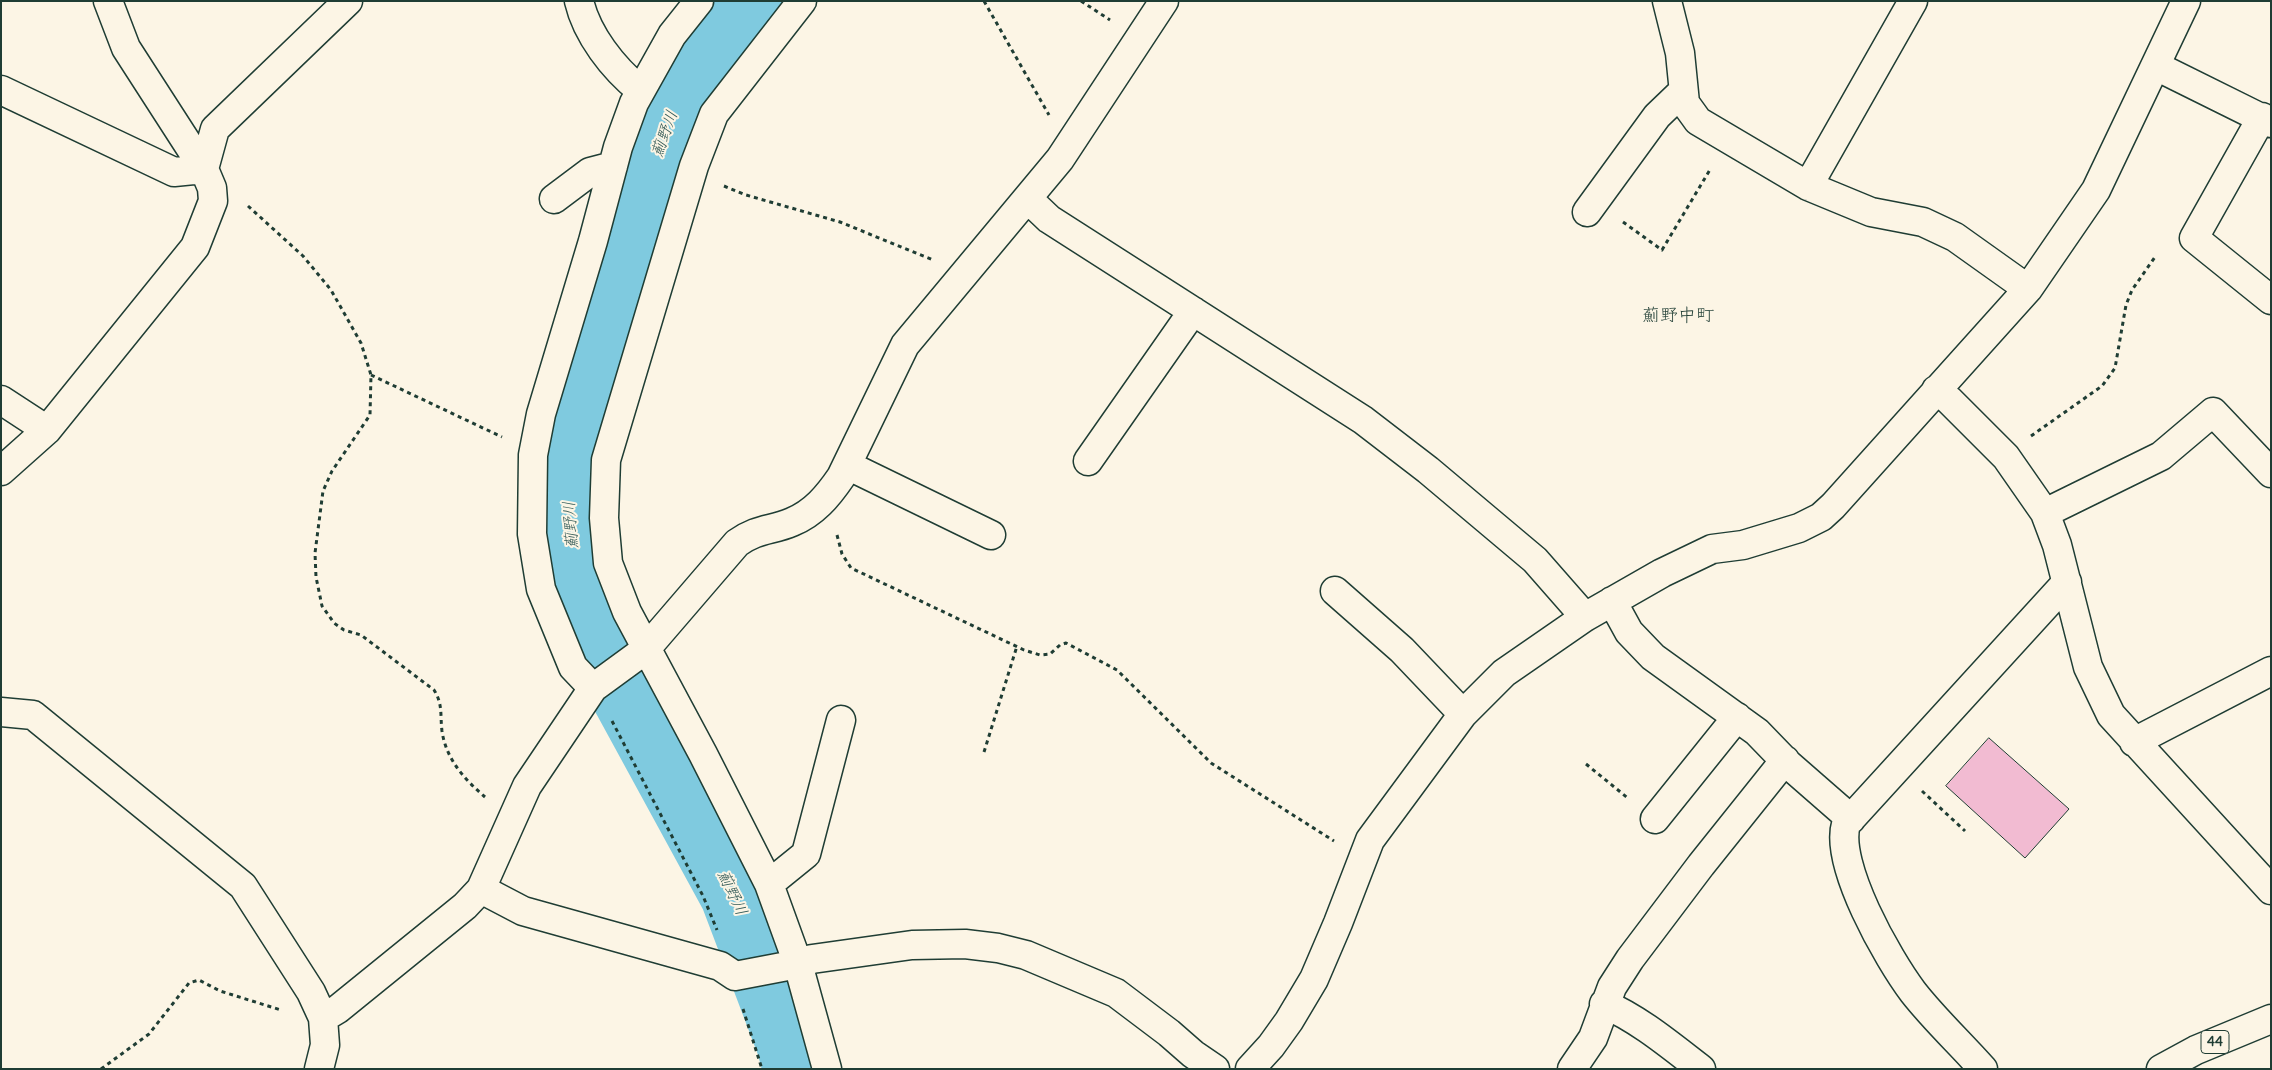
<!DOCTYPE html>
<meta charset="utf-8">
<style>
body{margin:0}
#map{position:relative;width:2272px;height:1070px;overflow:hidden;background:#fcf5e5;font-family:Delius,sans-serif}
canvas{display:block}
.frame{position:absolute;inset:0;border:2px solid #1f3d34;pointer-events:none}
</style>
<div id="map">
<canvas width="2272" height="1070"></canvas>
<div class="frame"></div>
</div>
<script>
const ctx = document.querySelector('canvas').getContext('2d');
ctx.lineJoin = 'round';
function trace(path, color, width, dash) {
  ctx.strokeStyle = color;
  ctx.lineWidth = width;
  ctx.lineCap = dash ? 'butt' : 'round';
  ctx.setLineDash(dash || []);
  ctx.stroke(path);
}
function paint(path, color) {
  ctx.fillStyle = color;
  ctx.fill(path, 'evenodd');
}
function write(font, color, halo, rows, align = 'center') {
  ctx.font = font + ' Delius,"Klee One",sans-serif';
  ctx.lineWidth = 4;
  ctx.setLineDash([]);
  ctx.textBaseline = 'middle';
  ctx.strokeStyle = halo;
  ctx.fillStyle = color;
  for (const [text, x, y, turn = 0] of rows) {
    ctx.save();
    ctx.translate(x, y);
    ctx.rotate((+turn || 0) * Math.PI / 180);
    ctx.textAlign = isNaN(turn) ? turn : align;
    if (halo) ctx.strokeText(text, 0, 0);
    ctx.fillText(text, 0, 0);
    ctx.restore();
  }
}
trace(new Path2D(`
 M749 1 692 73 674 108 641 198 573 440 568 506 569 543 579 587 590 617 627 697 735 895 791 1043 798 1069`), '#7fcadf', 70);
const building = new Path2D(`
 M1989 738 2069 809 2025 858 1946 786Z`);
paint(building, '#f2bbd2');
trace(building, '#1f3d34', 1);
const minor = new Path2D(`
 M579 1C587 35 613 68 640 90
 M802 1 714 114 694 166 606 460 604 518 608 563 627 612 703 754 769 884 798 964 827 1069
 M1667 1 1680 53 1685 103 1698 121 1808 186 1871 212 1923 222 1955 237 2028 289
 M2156 66 2271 123
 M1 90 174 172 204 169 215 129 348 1
 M2262 117 2194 238 2271 300
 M1808 186 1913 1
 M554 199 590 172 613 166
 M1028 199 1049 219 1363 420 1428 470 1535 560 1585 617
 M1587 212 1657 116 1682 92
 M1936 390 1949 400 2006 457 2045 513 2057 545 2088 667 2111 715 2271 890
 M1 400 47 430
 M1088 461 1193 311
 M847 465 991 535
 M1 471 47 430 195 247 213 201 212 188 204 169 126 48 108 1
 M2045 513 2161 456 2213 412 2271 473
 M1335 591 1402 650 1463 714
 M1612 601 1629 632 1653 657 1757 732 1788 764 1851 819
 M593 688 573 667 541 589 532 534 533 455 541 414 593 241 618 147 634 103 672 35 699 1
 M1 712 33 715 243 886 311 992 323 1018 325 1045 319 1069
 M2134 742 2271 671
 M1655 819 1737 717
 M769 884 806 854 841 720
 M481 889 523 911 720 966 735 976 798 964 812 959 912 945 965 944 998 948 1026 955 1116 993 1169 1033 1193 1054 1215 1069
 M1604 1004C1639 1019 1671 1046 1701 1069
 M323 1018 338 1009 465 906 481 889 527 786 593 688 645 650 737 543C758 528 771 531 792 522 814 513 828 496 841 477L905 345 1060 159 1164 1
 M1250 1069 1271 1046 1289 1021 1314 979 1338 923 1370 840 1463 714 1504 673 1585 617 1662 573 1712 549 1743 545 1799 528 1821 517 1833 506 2028 289 2096 190 2186 1
 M1572 1069 1593 1038 1612 987 1630 959 1701 865 1785 760
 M1983 1069C1960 1043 1934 1019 1913 992 1888 959 1834 864 1846 824L2067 582`);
const primary = new Path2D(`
 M2161 1069 2196 1050 2271 1019`);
trace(minor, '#1f3d34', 31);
trace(primary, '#1f3d34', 31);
trace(new Path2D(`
 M984 1 1049 115
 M1081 1 1110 20
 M724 186 746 195 840 222 933 260
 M248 206 303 256 331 290 361 343 371 375 370 415 332 471 323 491 315 553 316 577 322 606 334 623 344 630 361 635 434 690C443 704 440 715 442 731 446 759 464 779 485 797
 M1623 222 1662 250 1711 168
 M371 375 502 437
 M2031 436 2102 386 2115 368 2126 305 2132 290 2155 257
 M837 535 842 554 851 568 1024 650 1040 655 1050 654 1060 645 1066 643 1117 670 1211 763 1334 841
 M612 721 703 896 717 930
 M984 752 1017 646
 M1586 764 1629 799
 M1922 791 1965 831
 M743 1009 762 1069
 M101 1069 149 1034 189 983 199 980 220 991 281 1010`), '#1f3d34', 3, [4, 4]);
trace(minor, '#fcf5e5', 28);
trace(primary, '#fcf5e5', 28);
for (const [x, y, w] of [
 [2215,1042,28]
]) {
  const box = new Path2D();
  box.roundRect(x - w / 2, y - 11.5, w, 23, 4);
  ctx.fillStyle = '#fcf5e5';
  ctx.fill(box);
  trace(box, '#1f3d34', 1);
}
write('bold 14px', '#1f3d34', null, [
 ["44",2215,1042]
]);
write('italic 16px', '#325956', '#fcf5e5', [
 ["薊野川",665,134,-70],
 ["薊野川",571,525,-94],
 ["薊野川",732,893,65]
]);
write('18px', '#1f3d34', '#fcf5e5', [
 ["薊野中町",1678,316]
]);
</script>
